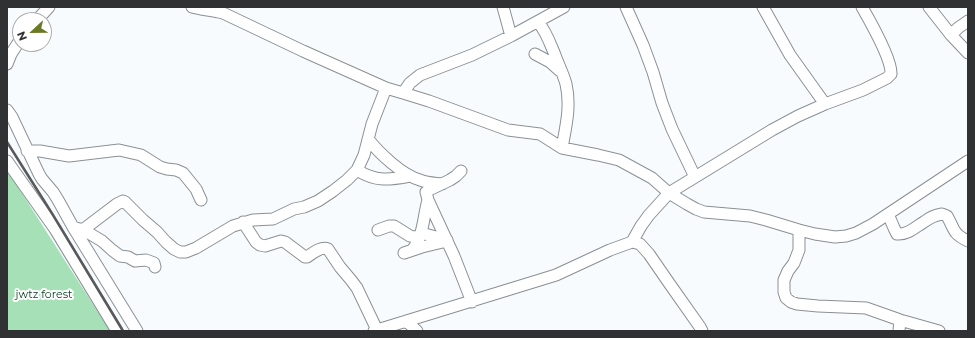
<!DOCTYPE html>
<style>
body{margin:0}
#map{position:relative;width:975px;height:338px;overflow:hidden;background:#f8fbfe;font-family:Montserrat,sans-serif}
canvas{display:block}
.frame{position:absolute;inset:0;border:8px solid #2f3133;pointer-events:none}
.north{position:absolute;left:12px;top:12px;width:40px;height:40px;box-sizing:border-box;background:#fff;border:1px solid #acadad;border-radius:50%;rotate:248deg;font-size:11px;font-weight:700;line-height:16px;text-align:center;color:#2f3133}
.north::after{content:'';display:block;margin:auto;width:14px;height:18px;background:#6b7926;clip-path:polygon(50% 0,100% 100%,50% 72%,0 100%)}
</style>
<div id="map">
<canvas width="975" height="338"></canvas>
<div class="frame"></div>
<div class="north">N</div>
</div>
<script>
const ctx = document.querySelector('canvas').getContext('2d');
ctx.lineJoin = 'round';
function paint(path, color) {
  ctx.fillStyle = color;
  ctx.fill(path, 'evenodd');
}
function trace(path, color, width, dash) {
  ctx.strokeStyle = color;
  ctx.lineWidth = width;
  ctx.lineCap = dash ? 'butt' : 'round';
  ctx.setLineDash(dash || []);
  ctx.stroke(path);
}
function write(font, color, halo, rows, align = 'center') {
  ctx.font = font + ' Montserrat,sans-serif';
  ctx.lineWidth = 4;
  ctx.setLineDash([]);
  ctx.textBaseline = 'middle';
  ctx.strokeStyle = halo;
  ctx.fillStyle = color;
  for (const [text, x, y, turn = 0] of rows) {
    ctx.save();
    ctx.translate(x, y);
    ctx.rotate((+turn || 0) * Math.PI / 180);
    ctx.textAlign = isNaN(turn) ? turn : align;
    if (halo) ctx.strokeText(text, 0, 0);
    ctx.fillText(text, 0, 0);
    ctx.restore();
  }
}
paint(new Path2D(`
 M7 170 110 331H7Z`), '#a5e0b6');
const minor = new Path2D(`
 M192 7C202 10 213 10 223 13L303 51 386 88 403 93 429 101 508 130 540 134 562 148 598 155 619 160 652 178 669 193 687 204 696 209 704 212 750 216 766 220 799 230 815 234 835 237 846 236 856 233 873 224 968 161
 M503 7 511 36
 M626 7 643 45 653 72 662 103 672 129 695 177
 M763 7 790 55 825 104
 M929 7 951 35 968 53
 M37 20 49 7
 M538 22C546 31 550 43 555 55 558 64 563 73 566 84 571 106 566 126 562 148
 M951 35 958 28 968 21
 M535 54 550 62 560 71
 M7 64 11 54 20 40
 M403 93 410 83 420 75 472 55 511 36 564 7
 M7 110 12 117 39 174 42 179 53 192 58 200 73 227 137 331
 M368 139C379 153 402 175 420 180 427 183 434 183 442 184
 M27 151H40L69 156 119 150 141 155 160 167 167 169 176 170 183 173 196 189 201 200
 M7 161 55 229 117 331
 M357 170C376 182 389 180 410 176
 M461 171 456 176 450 180 429 190 426 192 428 200 454 256 472 302
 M888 214 894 228 897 234C908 235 915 227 924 222 929 218 936 215 942 214L947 216C955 230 952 233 968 241
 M243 222 256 242 260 245 265 246 281 241 285 242 305 257H307C313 253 321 246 328 249L340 267 351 280 357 288 377 330
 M73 227 79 229H84L117 204 123 201 125 202 143 220 157 232 166 242 174 249 180 252H186L196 248 233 226 253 220 273 219 294 209 304 207 318 201 333 191 347 180 357 170 364 155 372 124 386 88
 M82 229 102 241 112 250 120 256 128 257 135 261 146 260 154 263 155 267
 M378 230 389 226H394L410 236 414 237 420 236
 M799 230V250L794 263 788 271 784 280V292L786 298 791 302 797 304 818 306 866 308 900 320 939 331
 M421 233 447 240
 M632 242 641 226 649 215 669 193 772 130 798 116 825 104 863 90 887 78 891 74C892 59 870 21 862 7
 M412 250C424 236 423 217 428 200
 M404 253 422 247 447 241
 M406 321 417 331
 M374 331 556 275 610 250 632 242 640 244 649 254 669 283 700 327 702 331
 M899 331 900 320`);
trace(minor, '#8b9095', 13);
trace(minor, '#fff', 11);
trace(new Path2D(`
 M7 142 53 215 123 331`), '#57595b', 2.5);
write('11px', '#0d4324', '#fff', [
 ["jwtz forest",44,295]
]);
</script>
